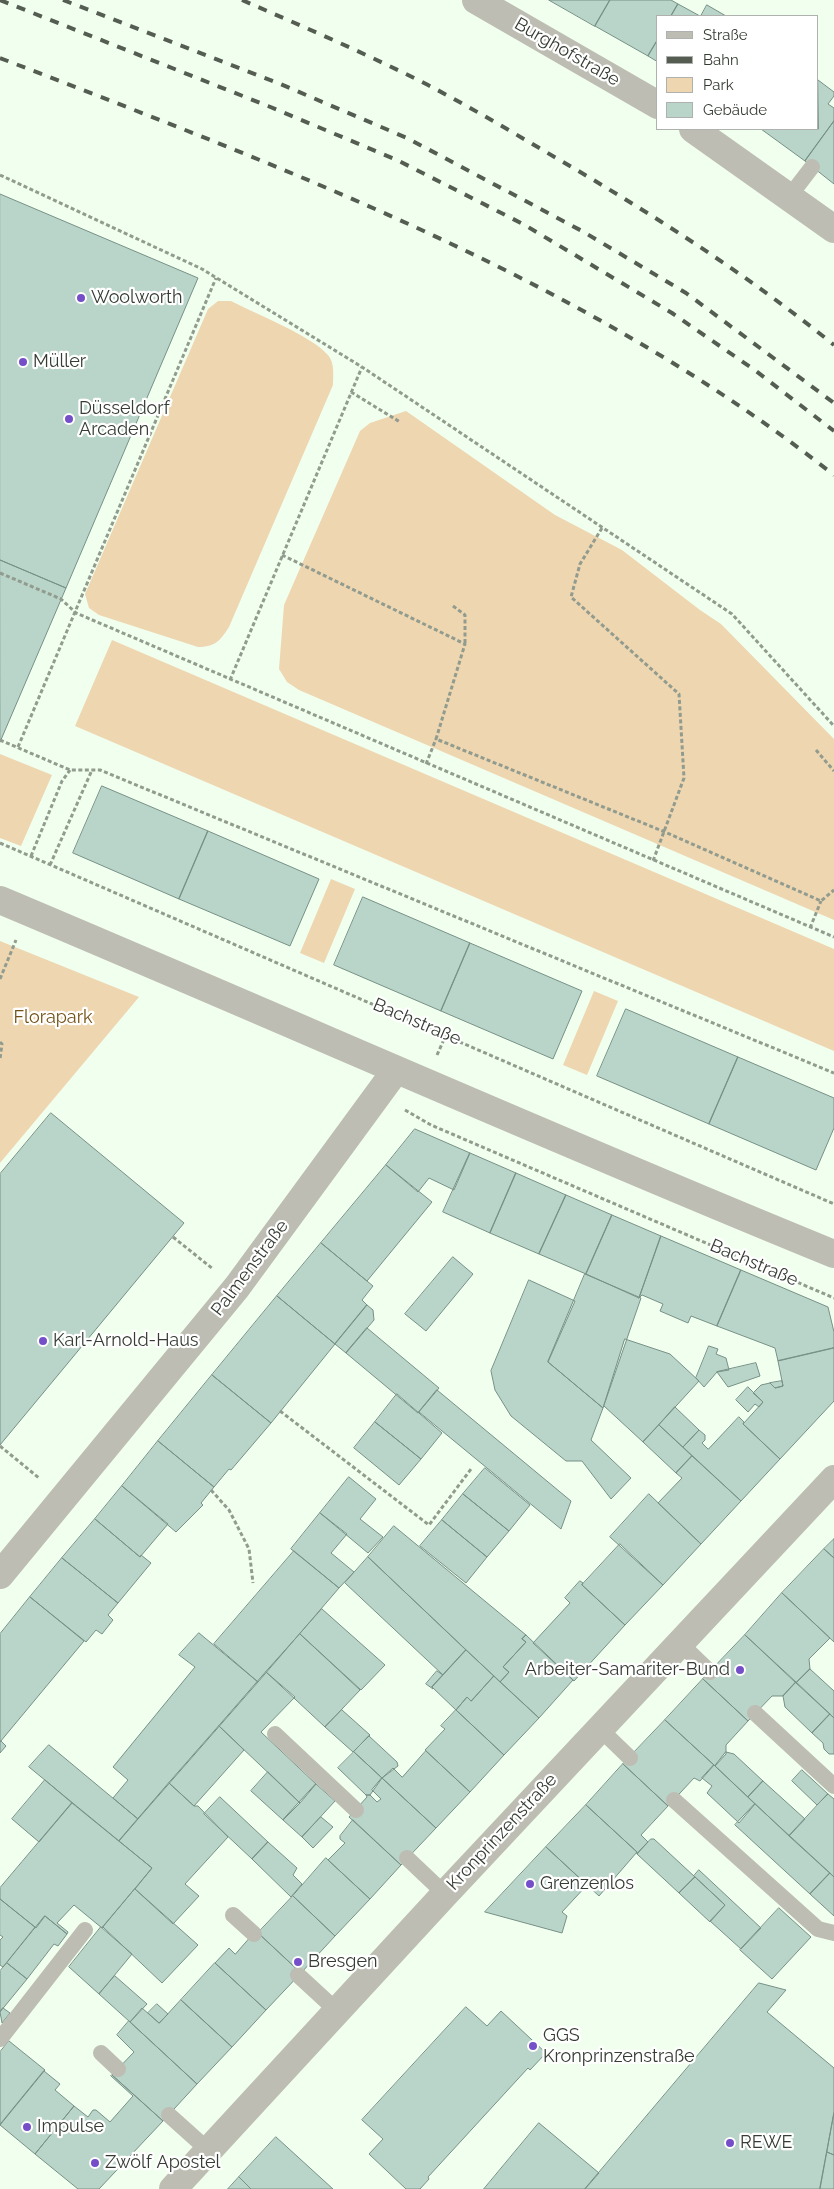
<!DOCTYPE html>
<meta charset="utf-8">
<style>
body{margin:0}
#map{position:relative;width:834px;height:2189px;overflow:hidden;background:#f1ffee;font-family:Raleway,sans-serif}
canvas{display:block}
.legend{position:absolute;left:656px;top:15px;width:162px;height:115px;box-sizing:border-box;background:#fff;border:1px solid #aeb1ad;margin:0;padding:6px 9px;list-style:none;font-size:15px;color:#353c33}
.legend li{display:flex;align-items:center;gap:10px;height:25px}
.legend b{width:25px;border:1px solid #aeb1ad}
</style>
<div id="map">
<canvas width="834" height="2189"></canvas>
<ul class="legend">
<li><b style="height:6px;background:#bdbdb3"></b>Straße</li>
<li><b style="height:6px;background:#555d52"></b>Bahn</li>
<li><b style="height:14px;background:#eed6b1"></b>Park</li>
<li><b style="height:14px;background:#b9d4c9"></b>Gebäude</li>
</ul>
</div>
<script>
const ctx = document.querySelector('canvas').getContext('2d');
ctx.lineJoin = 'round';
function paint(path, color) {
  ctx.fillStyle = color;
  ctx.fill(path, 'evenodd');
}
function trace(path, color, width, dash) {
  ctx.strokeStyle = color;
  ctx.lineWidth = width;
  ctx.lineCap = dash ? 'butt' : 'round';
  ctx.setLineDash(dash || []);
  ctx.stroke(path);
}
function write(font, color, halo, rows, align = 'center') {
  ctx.font = font + ' Raleway,sans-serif';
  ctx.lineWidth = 4.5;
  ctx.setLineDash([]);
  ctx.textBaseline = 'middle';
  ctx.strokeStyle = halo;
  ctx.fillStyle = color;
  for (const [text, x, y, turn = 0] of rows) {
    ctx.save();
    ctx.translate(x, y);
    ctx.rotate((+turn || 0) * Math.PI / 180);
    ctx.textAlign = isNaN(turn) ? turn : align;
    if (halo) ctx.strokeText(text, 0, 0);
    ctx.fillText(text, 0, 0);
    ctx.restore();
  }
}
paint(new Path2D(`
 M218 301H231C256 314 312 336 328 355 335 363 333 376 333 385L229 627C220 641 215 647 198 647L99 615 89 608 85 594 208 309Z
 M406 411 555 515 622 550 700 610 721 624 834 739V920L299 690 287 682 279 669 284 605 360 431 370 423Z
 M112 640 834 949V1051L75 726Z
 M0 754 52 775 21 846 0 838Z
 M331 879 355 889 324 963 300 953Z
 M0 941 139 997 0 1163Z
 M594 991 618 1001 587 1075 563 1065Z`), '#eed6b1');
const building = new Path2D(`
 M549 0H610L595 26Z
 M610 0H671L678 4 671 16H658V39L648 56 595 26Z
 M678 4 700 16H671Z
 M707 5 726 16H701Z
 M658 39V62L648 56Z
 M818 80 834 92V96L828 104 834 108V121L805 161 761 129H818Z
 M834 121V184L805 161Z
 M0 194 198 278 66 588 0 560Z
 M0 560 66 588 0 742Z
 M102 786 208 831 179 899 73 853Z
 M208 831 319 879 290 946 179 899Z
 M363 897 470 943 441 1011 334 965Z
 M470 943 582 991 553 1059 441 1011Z
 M626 1009 738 1057 709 1124 597 1076Z
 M738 1057 834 1098V1128L816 1170 709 1124Z
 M51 1113 184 1223 0 1445V1174Z
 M415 1129 470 1153 454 1190 429 1178 418 1192 386 1165Z
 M470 1153 516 1173 490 1233 443 1212Z
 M386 1165 432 1202 367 1281 321 1243Z
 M516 1173 566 1195 539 1254 490 1233Z
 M566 1195 612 1215 586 1274 539 1254Z
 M612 1215 661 1236 639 1298 586 1274Z
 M661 1236 741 1270 717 1326 691 1316 688 1323 660 1311 663 1304 642 1295 639 1298Z
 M321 1243 373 1286 362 1300 367 1305 335 1344 277 1296Z
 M453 1257 473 1274 426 1331 405 1314Z
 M741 1270 828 1307 834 1332V1348L778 1361 775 1348 717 1326Z
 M585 1274 641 1298 603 1408 548 1362Z
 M529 1280 575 1301 548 1362 603 1408 591 1440 631 1478 611 1499 582 1461H566L511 1416 495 1390 491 1371Z
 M277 1296 335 1344 271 1423 212 1375Z
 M367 1305 373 1310 374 1320 346 1353 335 1344Z
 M367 1328 439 1388 418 1413 346 1353Z
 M625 1339 670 1354 699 1381 643 1442 604 1406Z
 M709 1346 718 1349 716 1354 726 1358 729 1370 717 1372 704 1387 696 1378Z
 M834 1348V1401L780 1459 743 1424 763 1402 753 1393 761 1385 770 1383 775 1388 783 1386 778 1361Z
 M756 1363 760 1376 728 1387 717 1372Z
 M212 1375 271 1423 231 1470 229 1469 214 1487 158 1441Z
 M782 1381 783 1386 775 1388 770 1383Z
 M748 1387 763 1402 759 1407 755 1404 748 1412 736 1400Z
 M437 1390 571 1501 561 1529 419 1412Z
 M397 1394 442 1433 421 1459 375 1422Z
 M675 1407 699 1430 683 1447 659 1425Z
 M739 1417 744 1422 743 1424 780 1459 741 1501 683 1447 699 1430 705 1435V1440L702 1443 708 1449Z
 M375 1422 421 1459 399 1485 354 1448Z
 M659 1425 692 1456 676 1473 643 1442Z
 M158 1441 214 1487 201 1503 203 1505 176 1532 122 1486Z
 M692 1456 741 1501 701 1544 658 1503 682 1478 676 1473Z
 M485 1468 530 1505 509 1531 463 1494Z
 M349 1477 376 1499 360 1519 383 1537 368 1553 320 1513Z
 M122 1486 168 1524 140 1557 95 1519Z
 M463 1494 509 1531 487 1557 442 1520Z
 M649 1494 701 1544 663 1585 610 1537Z
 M320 1513 347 1534 331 1553 354 1572 339 1588 291 1549Z
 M95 1519 140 1557 141 1555 151 1563 118 1603 62 1558Z
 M442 1520 487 1557 466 1583 420 1546Z
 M394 1526 526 1635 522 1639 526 1642 503 1667 509 1672 500 1682 368 1557Z
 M834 1539V1558L824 1549Z
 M620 1544 663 1585 625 1625 582 1585Z
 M824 1549 834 1558V1642L782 1593Z
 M294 1551 339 1588 258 1682 214 1644Z
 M368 1557 466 1650 443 1675 345 1583Z
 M62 1558 118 1603 108 1615 113 1620 102 1634 96 1630 86 1642 30 1597Z
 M580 1581 583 1583 582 1585 625 1625 574 1681 533 1643 570 1603 565 1598Z
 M782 1593 830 1638 809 1659 810 1669 796 1683 745 1635Z
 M30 1597 84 1641 0 1742V1634Z
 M322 1609 385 1665 361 1690 300 1634Z
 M199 1633 258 1682 138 1819 113 1798 128 1780 113 1767 195 1667 179 1655Z
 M300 1634 360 1690 325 1727 266 1672Z
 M526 1635 573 1680 539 1718 500 1682 509 1672 503 1667 526 1642 522 1639Z
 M745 1635 796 1682 783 1696H772L748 1721 703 1679Z
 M466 1650 494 1676 471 1701 467 1697 456 1710 432 1687Z
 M810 1669 834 1691V1718L796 1683Z
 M437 1671 443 1675 432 1687 433 1689 426 1684Z
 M266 1672 295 1697 261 1732 316 1784 300 1803 219 1726Z
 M494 1676 539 1718 504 1755 456 1710 467 1697 471 1701Z
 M703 1679 748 1721 726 1745V1754L715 1766 665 1720Z
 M796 1682 830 1714 812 1733 785 1707 783 1696Z
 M342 1710 370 1735 353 1752 325 1727Z
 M456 1710 504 1755 470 1792 425 1750 445 1729 441 1726Z
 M830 1714 834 1718V1754H829L824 1749 823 1743 812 1733Z
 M665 1720 714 1765 700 1781 694 1778 668 1806 623 1764Z
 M219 1726 244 1750 194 1806 169 1783Z
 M369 1736 397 1762 398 1766 382 1778 354 1752Z
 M1 1741 6 1746 0 1753V1742Z
 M49 1745 138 1819 119 1841 29 1767Z
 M426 1751 470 1792 436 1828 382 1778 393 1768 402 1777Z
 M354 1752 382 1778 370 1795H366L338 1768Z
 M726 1752 734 1754 763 1781 748 1797 715 1766Z
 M623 1764 668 1806 641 1835 648 1842 637 1854V1852L586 1805Z
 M714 1765 755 1804 739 1823 707 1793 712 1786 702 1778Z
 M802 1770 828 1794 817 1805 792 1781Z
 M268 1772 300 1803 283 1820 251 1791Z
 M382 1778 436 1828 401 1865 349 1817 367 1797 366 1795H370L377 1802 381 1799 372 1790Z
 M45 1780 72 1803 39 1842 12 1819Z
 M763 1781 805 1819 789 1836 748 1797Z
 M169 1783 194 1806H198L228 1837 185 1884 199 1896 173 1924 135 1889 152 1868 119 1841Z
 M316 1784 335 1801 302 1837 283 1820Z
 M828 1794 834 1799V1877L789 1836Z
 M220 1797 268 1842 252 1859 204 1814Z
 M72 1803 152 1868 102 1928 74 1905 57 1923 68 1932 67 1934 45 1916 36 1928 0 1899V1888Z
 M755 1804 830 1873 810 1894 735 1825Z
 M586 1805 637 1852 599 1896 546 1847Z
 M321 1817 333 1827 313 1848 302 1837Z
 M353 1820 401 1865 370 1899 328 1860 345 1843 340 1839V1836Z
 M651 1839H654L695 1877 679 1893 637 1854Z
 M268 1842 297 1868 293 1875 302 1884 291 1897 252 1859Z
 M546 1847 587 1885 562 1912 567 1916 562 1933 485 1912Z
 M326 1858 370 1899 335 1936 293 1896Z
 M699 1870 761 1928 741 1949 710 1921 725 1905 694 1876Z
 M830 1873 834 1877V1916L810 1894Z
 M695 1877 725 1905 710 1922 679 1893Z
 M135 1889 198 1945 162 1983 103 1927Z
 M293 1896 335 1936 301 1973 258 1933Z
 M0 1899 35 1927 3 1967 0 1965V1940L3 1937 0 1935Z
 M779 1908 811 1937 772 1979 740 1950Z
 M45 1916 67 1934 58 1946 54 1944 27 1979 7 1963Z
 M101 1927 132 1954 99 1994 69 1967Z
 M256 1931 301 1973 266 2010 215 1963 229 1948 235 1954Z
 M7 1963 27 1979 0 2012V1971Z
 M215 1963 266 2010 232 2047 181 2000Z
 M115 1976 147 2004 130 2022 99 1994Z
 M759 1983 786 1990 767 2012 834 2068V2112L820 2189H585Z
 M181 2000 232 2047 197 2084 130 2022 142 2008 159 2023Z
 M157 2004 168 2014 159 2023 148 2013Z
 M466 2007 487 2026 501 2011 546 2053 530 2070 528 2068 428 2177 429 2179 420 2189H406L369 2154 383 2139 362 2120Z
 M3 2008 10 2013 2 2023 0 2012Z
 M129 2021 197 2084 163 2121 112 2075 134 2052 117 2035Z
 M9 2041 45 2070 0 2125V2052Z
 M44 2071 60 2084 55 2090 74 2106 35 2154 0 2125Z
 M112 2075 163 2121 99 2189H78L35 2154 74 2106 88 2117 93 2110H96L110 2122 133 2096 111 2076Z
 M834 2113V2155L827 2152Z
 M539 2123 599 2173 585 2189H484Z
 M276 2137 333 2189H251L239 2177Z
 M827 2152 834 2155V2189H820Z
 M239 2177 251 2189H228Z`);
paint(building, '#b9d4c9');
trace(building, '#779187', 1);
trace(new Path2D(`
 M0 175 202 269 362 367 732 614 834 726
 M351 392 400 422
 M602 528 580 564 571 597 679 694 684 778 653 861
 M282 555 465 644 436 739 665 832 821 901 834 890
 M0 573 61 599 76 613 834 937
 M453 606 465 615V644
 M230 680 362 367
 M0 740 70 770H100L834 1073
 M18 747 216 278
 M816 750 834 771
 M426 764 436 739
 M0 843 834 1204
 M31 856 62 781 70 770
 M50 865 92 770
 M810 928 821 901
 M0 979 16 940
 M0 1042 2 1044 0 1059
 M437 1055 446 1035
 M405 1110 431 1125 834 1298
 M173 1237 213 1269
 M280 1411 429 1525 471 1469
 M0 1446 39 1478
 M211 1490 229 1510 249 1549 253 1583`), '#919b8e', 3, [4, 2.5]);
trace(new Path2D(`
 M789 197 812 167
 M679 1642 710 1672
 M755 1713 834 1786
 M599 1728 630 1758
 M275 1734 356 1810
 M674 1800 818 1929 834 1933
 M407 1858 445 1894
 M233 1915 254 1934
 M298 1975 336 2010
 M0 2039 85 1930
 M101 2053 118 2069
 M169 2115 208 2150`), '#bdbdb3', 16);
trace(new Path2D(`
 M476 0 658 105
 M693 129 834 229
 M0 900C278 1017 554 1140 834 1254
 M0 1575 237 1287 396 1070
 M173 2189 445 1894 834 1479`), '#bdbdb3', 28);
trace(new Path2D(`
 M0 0 268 106 397 160 523 224 672 313 756 371 834 431
 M63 0 278 83 407 138 582 231 686 293 834 403
 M242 0C304 27 367 54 428 85 468 106 507 129 546 152 646 210 744 272 834 345
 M0 58C292 171 585 279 834 475`), '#555d52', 4, [9, 9]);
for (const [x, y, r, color] of [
 [81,298,5,"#744fc8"],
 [23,362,5,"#744fc8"],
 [69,419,5,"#744fc8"],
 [43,1341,5,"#744fc8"],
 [740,1670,5,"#744fc8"],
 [530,1884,5,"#744fc8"],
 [298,1962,5,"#744fc8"],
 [533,2046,5,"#744fc8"],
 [27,2127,5,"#744fc8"],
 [730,2143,5,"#744fc8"],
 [95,2163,5,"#744fc8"]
]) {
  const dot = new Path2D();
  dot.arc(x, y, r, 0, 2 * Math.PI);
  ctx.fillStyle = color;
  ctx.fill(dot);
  trace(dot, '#fff', 2);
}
write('18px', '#353c33', '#fff', [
 ["Burghofstraße",567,52,30],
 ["Bachstraße",417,1022,23],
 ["Bachstraße",754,1263,23],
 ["Palmenstraße",250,1268,-53],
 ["Kronprinzenstraße",502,1832,-47]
]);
write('18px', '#353c33', '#fff', [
 ["Woolworth",91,298],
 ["Müller",33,362],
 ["Düsseldorf",79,409],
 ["Arcaden",79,430],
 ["Karl-Arnold-Haus",53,1341],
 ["Arbeiter-Samariter-Bund",730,1670,"right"],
 ["Grenzenlos",540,1884],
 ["Bresgen",308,1962],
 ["GGS",543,2036],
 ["Kronprinzenstraße",543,2057],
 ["Impulse",37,2127],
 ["REWE",740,2143],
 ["Zwölf Apostel",105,2163]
], 'left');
write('18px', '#725114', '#fff', [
 ["Florapark",53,1018]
]);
</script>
